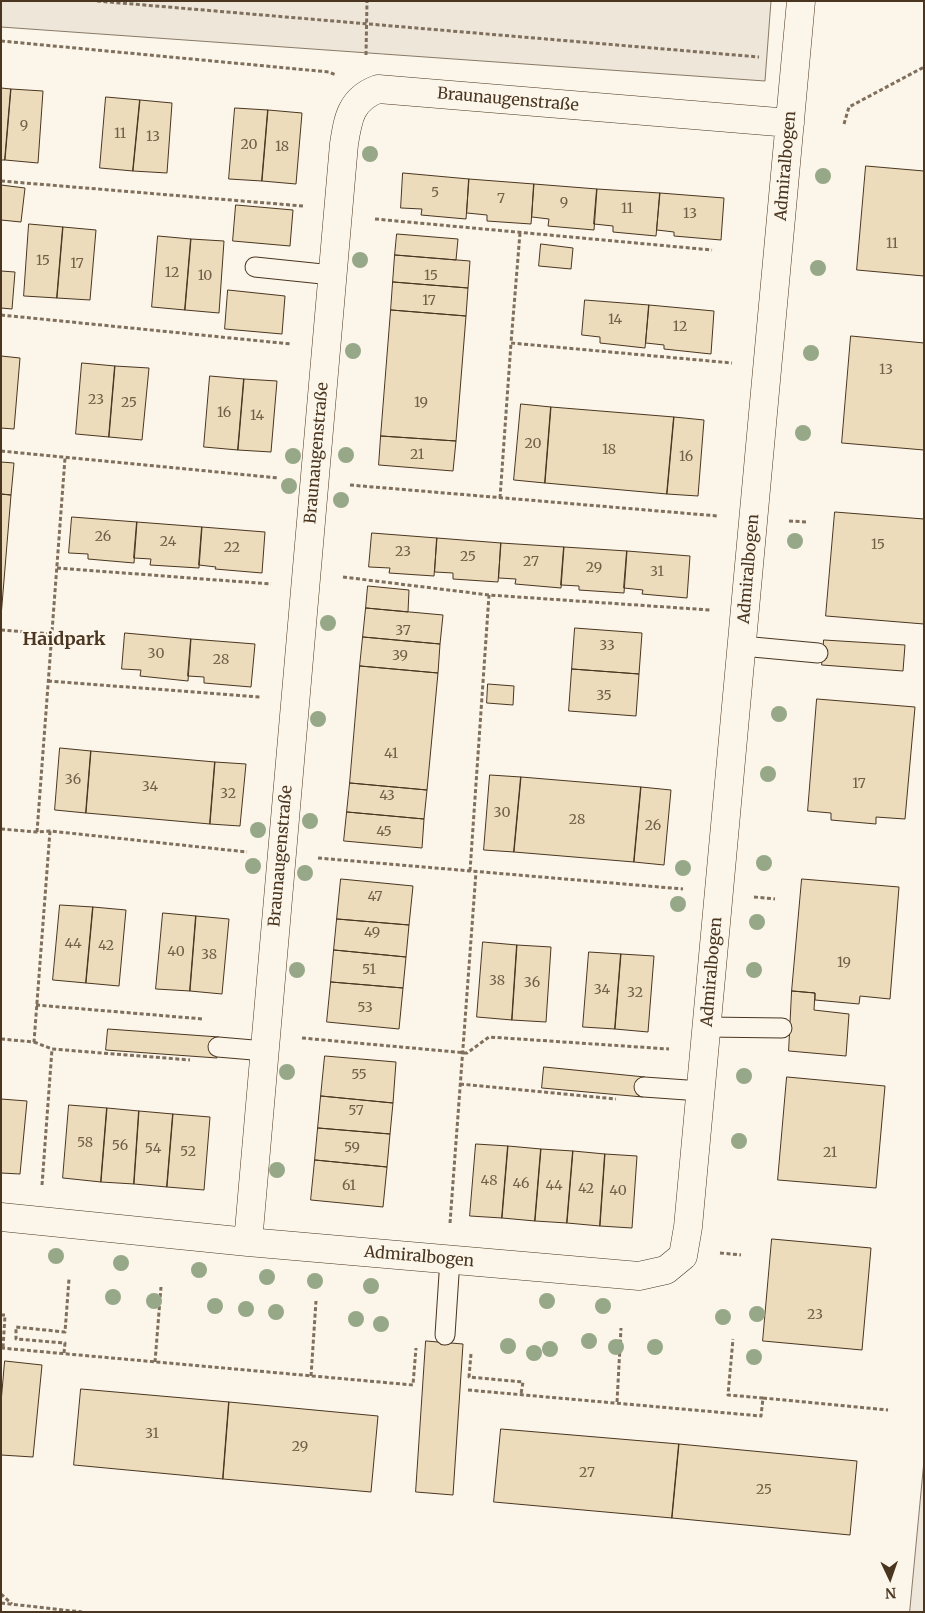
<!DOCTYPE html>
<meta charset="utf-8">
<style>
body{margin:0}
#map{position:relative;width:925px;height:1613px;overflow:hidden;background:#fbf6e9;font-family:Merriweather,serif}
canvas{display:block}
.frame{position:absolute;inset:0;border:2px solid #4a3520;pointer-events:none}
.north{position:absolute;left:865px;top:1553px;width:50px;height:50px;-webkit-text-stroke:4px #fbf6e9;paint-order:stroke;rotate:177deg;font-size:14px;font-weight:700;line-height:20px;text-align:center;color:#4a3520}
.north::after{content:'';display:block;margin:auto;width:18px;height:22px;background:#4a3520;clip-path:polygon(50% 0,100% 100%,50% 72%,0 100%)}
</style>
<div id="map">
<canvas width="925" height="1613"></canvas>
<div class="frame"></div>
<div class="north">N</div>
</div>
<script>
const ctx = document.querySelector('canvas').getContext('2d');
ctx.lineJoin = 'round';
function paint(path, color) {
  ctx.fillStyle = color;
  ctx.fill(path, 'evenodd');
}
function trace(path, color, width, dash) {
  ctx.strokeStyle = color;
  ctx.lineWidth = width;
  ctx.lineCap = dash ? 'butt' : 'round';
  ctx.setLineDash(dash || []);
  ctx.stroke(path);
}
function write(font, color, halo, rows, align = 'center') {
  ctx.font = font + ' Merriweather,serif';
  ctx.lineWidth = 4;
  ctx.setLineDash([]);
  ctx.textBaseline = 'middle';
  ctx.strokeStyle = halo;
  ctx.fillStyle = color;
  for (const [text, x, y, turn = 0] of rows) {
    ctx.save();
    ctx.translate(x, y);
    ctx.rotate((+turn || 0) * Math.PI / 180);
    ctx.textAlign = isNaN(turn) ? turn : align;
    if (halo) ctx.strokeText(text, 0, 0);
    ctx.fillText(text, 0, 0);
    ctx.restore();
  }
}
const green = new Path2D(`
 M1 1H771L765 81 1 27Z
 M924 1461V1612H910Z`);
paint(green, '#ede6d9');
trace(green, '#887966', 1);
const building = new Path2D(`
 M1 88 11 89 5 160H1Z
 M11 89 43 91 38 163 5 160Z
 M106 97 140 100 133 171 100 168Z
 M140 100 172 103 167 173 133 171Z
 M235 108 268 110 262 181 229 179Z
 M268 110 302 113 296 184 262 181Z
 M866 166 924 171V276L857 270Z
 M403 173 469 179 466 219 421 215 422 209 401 208Z
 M469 179 534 184 531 224 487 221V215L467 213Z
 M534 184 597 189 594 230 548 226 549 219 532 217Z
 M1 185 25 188 21 222 1 220Z
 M597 189 660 193 656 236 613 232V226L594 224Z
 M660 193 724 198 721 240 674 236V232L657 230Z
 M236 205 293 210 290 246 233 241Z
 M29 224 63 227 57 298 24 296Z
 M63 227 96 230 90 300 57 298Z
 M397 234 458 239 456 260 395 255Z
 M158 236 191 239 185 310 152 307Z
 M191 239 224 241 219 313 185 310Z
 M541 244 573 248 571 269 539 266Z
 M395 255 470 261 468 288 393 282Z
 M1 271 15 272 12 309 1 308Z
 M393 282 468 288 466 316 391 310Z
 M228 290 285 296 282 334 225 329Z
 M585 300 649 305 645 348 600 343V337L582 335Z
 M649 305 714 311 711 354 664 349V345L646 343Z
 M391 310 466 316 456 441 381 436Z
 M851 336 924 343V450L842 443Z
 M1 356 20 358 14 429 1 428Z
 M82 363 115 366 109 437 76 434Z
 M115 366 149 368 142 440 109 437Z
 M210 376 244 379 238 450 204 447Z
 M244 379 277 381 271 452 238 450Z
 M521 404 551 407 545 483 514 480Z
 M551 407 674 417 667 494 545 483Z
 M674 417 704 420 698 496 667 494Z
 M381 436 456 441 453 471 379 465Z
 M1 462 14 463 11 495 1 494Z
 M1 494 11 495 1 617Z
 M835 512 924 519V624L826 616Z
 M72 517 137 522 134 563 88 559V554L69 553Z
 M137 522 202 527 199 568 150 565 151 559 134 558Z
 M202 527 265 532 262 573 215 569 216 567 199 565Z
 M372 533 437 538 434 576 389 573 390 568 369 567Z
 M437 538 501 543 498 582 453 579V573L435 572Z
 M501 543 564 547 561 588 515 584 516 579 499 578Z
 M564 547 627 551 624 593 579 590V586L561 585Z
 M627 551 690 556 687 598 642 594 643 590 624 588Z
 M368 586 409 590 408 612 366 608Z
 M366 608 443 615 440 644 363 637Z
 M575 628 642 633 639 674 572 669Z
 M125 633 191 639 188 681 140 676 141 670 122 669Z
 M363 637 440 644 438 673 360 666Z
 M191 639 255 644 251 687 204 683V677L188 676Z
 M824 640 905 645 903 671 822 665Z
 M360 666 438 673 427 790 350 783Z
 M572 669 639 674 636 716 569 711Z
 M488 684 514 686 513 705 487 703Z
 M817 699 915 707 905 819 876 817V824L831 820V813L808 811Z
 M60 748 91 751 86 813 55 810Z
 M91 751 215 762 210 824 86 813Z
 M215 762 246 764 240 826 210 824Z
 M490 775 521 777 514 852 484 850Z
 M521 777 641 787 634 862 514 852Z
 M350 783 427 790 424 819 347 812Z
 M641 787 671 790 664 865 634 862Z
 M347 812 424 819 422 848 344 841Z
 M341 879 413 886 409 925 337 919Z
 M802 879 899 887 890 999 860 996 859 1004 815 1000V993L792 991Z
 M60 905 93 907 86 983 53 980Z
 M93 907 126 910 119 986 86 983Z
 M163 913 196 916 190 991 156 989Z
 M196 916 229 919 222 994 190 991Z
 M337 919 409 925 406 957 334 950Z
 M483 942 517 945 512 1020 477 1017Z
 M517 945 551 947 546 1022 512 1020Z
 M334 950 406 957 403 988 331 982Z
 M589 952 621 954 615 1029 583 1027Z
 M621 954 654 956 648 1032 615 1029Z
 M331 982 403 988 399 1029 327 1022Z
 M792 991 815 993 814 1010 849 1014 846 1056 789 1051Z
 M108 1029 219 1037 217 1058 106 1050Z
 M325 1056 396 1062 393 1103 321 1096Z
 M544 1067 645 1077 643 1097 542 1088Z
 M787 1077 885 1086 876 1188 778 1180Z
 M321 1096 393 1103 390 1134 318 1128Z
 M1 1099 27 1101 20 1174 1 1173Z
 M69 1105 107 1108 101 1182 63 1178Z
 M107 1108 139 1111 134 1184 101 1182Z
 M139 1111 173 1114 167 1187 134 1184Z
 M173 1114 210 1117 204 1190 167 1187Z
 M318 1128 390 1134 387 1167 315 1160Z
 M476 1144 508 1146 502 1218 470 1216Z
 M508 1146 541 1149 535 1221 502 1218Z
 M541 1149 573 1151 567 1223 535 1221Z
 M573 1151 605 1154 600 1226 567 1223Z
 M605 1154 637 1156 632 1228 600 1226Z
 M315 1160 387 1167 383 1207 311 1200Z
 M772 1239 871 1248 862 1350 763 1341Z
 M426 1341 463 1344 453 1495 416 1492Z
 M5 1361 42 1365 33 1457 1 1455V1403Z
 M81 1389 229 1402 223 1479 74 1465Z
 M229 1402 378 1416 371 1492 223 1479Z
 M501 1429 679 1444 672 1518 494 1502Z
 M679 1444 857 1461 850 1535 672 1518Z`);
paint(building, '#ecdcbc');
trace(building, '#4a3520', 1);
const service = new Path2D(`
 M255 267 332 275
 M742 646 818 653
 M707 1027 782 1028
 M218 1047 265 1051
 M644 1087 701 1091
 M445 1335 450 1259`);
const minor = new Path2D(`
 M1 1217 248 1242 639 1276 666 1270 683 1256 688 1227 801 1
 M248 1242 344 144C348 118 351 99 378 89L790 123`);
trace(service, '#4a3520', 21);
trace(minor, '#4a3520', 29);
trace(new Path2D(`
 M97 1 759 57
 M1 41 329 72 336 75
 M366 55 367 1
 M844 124 849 107 924 67
 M1 181 303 206
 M375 219 712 250
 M520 233 511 343 732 363
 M1 315 291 344
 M1 451 279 478
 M350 485 718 516
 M500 498 511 343
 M789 521 808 522
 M57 568 271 584
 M343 577 489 595 710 610
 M1 630 52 634
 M48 681 260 697
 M1 829 37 832 50 831 247 852
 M37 832 65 458
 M318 858 683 889
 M470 871 489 595
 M754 897 775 899
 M36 1005 203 1019
 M302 1038 467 1053 489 1037 669 1049
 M1 1039 34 1042 50 831
 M34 1042 52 1049 190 1060
 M460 1084 616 1099
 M42 1185 52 1049
 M450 1223 476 872
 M720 1253 741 1255
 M1 1315H5L3 1348
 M1 1348 413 1385 416 1348
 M64 1353 65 1343 16 1339V1327L65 1332 69 1279
 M471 1354 469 1377 523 1382 521 1394
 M155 1362 161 1287
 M311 1376 316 1301
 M468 1390 761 1416 763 1398 728 1395 733 1339
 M763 1398 888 1410
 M617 1402 621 1328
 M1 1594 12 1604
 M1 1603 82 1612`), '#7f6f5c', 3, [4, 2.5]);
trace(service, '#fbf6e9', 19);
trace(minor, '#fbf6e9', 28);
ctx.fillStyle = '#96a887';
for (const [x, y] of [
 [370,154],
 [823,176],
 [360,260],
 [818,268],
 [353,351],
 [811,353],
 [803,433],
 [346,455],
 [293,456],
 [289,486],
 [341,500],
 [795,541],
 [328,623],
 [779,714],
 [318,719],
 [768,774],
 [310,821],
 [258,830],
 [764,863],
 [253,866],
 [683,868],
 [305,873],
 [678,904],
 [757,922],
 [297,970],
 [754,970],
 [287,1072],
 [744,1076],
 [739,1141],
 [277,1170],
 [56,1256],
 [121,1263],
 [199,1270],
 [267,1277],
 [315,1281],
 [371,1286],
 [113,1297],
 [154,1301],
 [547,1301],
 [215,1306],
 [603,1306],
 [246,1309],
 [276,1312],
 [757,1314],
 [723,1317],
 [356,1319],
 [381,1324],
 [589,1341],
 [508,1346],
 [616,1347],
 [655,1347],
 [550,1349],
 [534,1353],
 [754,1357]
]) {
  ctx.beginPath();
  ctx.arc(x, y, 8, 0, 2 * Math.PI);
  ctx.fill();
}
write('14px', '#725f47', null, [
 ["9",24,126],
 ["11",120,134],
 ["13",153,137],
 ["20",249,145],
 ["18",282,147],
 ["5",435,193],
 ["7",501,199],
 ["9",564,203],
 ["11",627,209],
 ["13",690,214],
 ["11",892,244],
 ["15",43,261],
 ["17",77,264],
 ["12",172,273],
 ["10",205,276],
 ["15",431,276],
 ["17",429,301],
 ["14",615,320],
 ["12",680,327],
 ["13",886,370],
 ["23",96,400],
 ["25",129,403],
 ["19",421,403],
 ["16",224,413],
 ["14",257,416],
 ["20",533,444],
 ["18",609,450],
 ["21",417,455],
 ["16",686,457],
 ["26",103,537],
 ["24",168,542],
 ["15",878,545],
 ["22",232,548],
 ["23",403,552],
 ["25",468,557],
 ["27",531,562],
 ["29",594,568],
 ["31",657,572],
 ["37",403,631],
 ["33",607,646],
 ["30",156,654],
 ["39",400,656],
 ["28",221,660],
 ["35",604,696],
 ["41",391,754],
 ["36",73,780],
 ["17",859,784],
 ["34",150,787],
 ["32",228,794],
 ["43",387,796],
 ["30",502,813],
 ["28",577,820],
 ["26",653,826],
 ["45",384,832],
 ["47",375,897],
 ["49",372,933],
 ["44",73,944],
 ["42",106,946],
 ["40",176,952],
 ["38",209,955],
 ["19",844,963],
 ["51",369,970],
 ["38",497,981],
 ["36",532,983],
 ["34",602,990],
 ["32",635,993],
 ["53",365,1008],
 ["55",359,1075],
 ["57",356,1111],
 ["58",85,1143],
 ["56",120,1146],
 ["59",352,1148],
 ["54",153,1149],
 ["52",188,1152],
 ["21",830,1153],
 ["48",489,1181],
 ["46",521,1184],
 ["61",349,1186],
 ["44",554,1186],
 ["42",586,1189],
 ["40",618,1191],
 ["23",815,1315],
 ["31",152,1434],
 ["29",300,1447],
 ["27",587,1473],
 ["25",764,1490]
]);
write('16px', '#4a3520', '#fbf6e9', [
 ["Braunaugenstraße",508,100,5],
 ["Admiralbogen",786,166,-85],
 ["Braunaugenstraße",317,453,-85],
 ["Admiralbogen",749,569,-85],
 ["Braunaugenstraße",281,856,-85],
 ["Admiralbogen",712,972,-85],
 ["Admiralbogen",419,1257,5]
]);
write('bold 18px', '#4a3520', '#fbf6e9', [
 ["Haidpark",64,640]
]);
</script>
